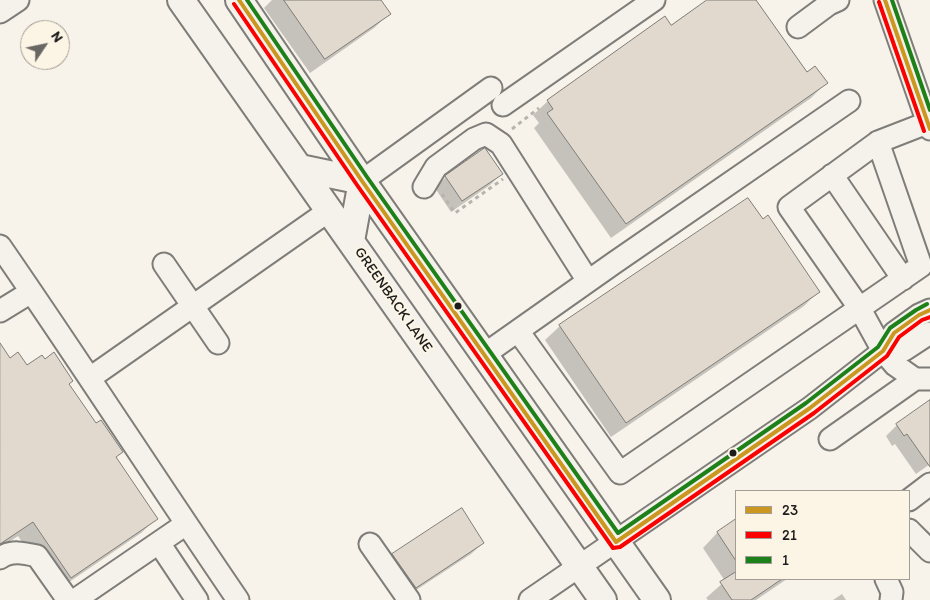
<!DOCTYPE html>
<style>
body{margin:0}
#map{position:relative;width:930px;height:600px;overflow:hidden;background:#f7f3ea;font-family:Itim,sans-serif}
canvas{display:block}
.legend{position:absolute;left:735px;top:490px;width:175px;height:90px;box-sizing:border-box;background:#fcf5e5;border:1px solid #a29e95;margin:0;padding:6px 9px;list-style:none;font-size:15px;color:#1c1c1c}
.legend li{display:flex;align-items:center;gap:10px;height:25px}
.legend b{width:25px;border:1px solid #a29e95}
.north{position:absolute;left:20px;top:20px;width:50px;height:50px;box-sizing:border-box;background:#fcf5e5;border:1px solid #a29e95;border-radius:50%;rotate:56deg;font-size:14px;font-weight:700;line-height:20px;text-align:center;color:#1c1c1c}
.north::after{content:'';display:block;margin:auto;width:18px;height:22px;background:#696764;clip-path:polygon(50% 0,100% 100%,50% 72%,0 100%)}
</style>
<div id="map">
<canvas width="930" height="600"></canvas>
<ul class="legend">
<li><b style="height:6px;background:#cb971e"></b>23</li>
<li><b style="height:6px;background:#fa0000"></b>21</li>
<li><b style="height:6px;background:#1e8019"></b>1</li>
</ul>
<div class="north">N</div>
</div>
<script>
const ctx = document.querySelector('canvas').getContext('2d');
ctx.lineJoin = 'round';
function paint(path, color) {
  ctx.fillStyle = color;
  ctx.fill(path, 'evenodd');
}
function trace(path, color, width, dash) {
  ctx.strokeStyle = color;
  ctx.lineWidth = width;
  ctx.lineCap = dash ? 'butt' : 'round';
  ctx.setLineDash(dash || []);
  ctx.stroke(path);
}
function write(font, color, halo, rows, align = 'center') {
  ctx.font = font + ' Itim,sans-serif';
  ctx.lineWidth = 4;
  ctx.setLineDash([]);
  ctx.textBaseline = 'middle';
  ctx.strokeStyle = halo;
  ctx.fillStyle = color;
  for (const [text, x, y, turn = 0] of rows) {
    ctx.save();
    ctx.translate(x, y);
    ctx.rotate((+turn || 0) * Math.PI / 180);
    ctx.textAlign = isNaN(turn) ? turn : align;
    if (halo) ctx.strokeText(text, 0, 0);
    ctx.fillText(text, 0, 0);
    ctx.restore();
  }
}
paint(new Path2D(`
 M272 0H379L389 14 374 28 310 73 264 8Z
 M709 0H755L806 74 826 83 811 98 611 238 534 128 539 123 533 115 548 101 671 26Z
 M501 174 490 185 451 212 435 188 446 177Z
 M818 292 804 306 611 437 545 340 560 326Z
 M0 346 9 360 68 385 156 519 141 533 56 591 18 536 0 548Z
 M930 402V464L916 474 895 444 892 446 886 436 897 425Z
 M736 520V579H787L756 600H708L706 598 725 581 703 548 717 533Z
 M483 543 471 554 404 598 382 566 393 555Z
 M842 594 846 600H833Z`), '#0003');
const building = new Path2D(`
 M284 0H381L391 14 325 59Z
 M707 0H756L807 72 815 66 828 83 626 224 547 113 553 109 547 100 665 16 671 25Z
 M485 148 503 174 462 201 445 176Z
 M748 198 763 219 768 215 820 292 626 423 559 325Z
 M0 343 10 358 18 352 27 365 42 355 45 359 54 352 73 381 69 384 96 423 101 420 123 452 116 457 158 519 71 578 33 522 0 544Z
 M930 400V467L907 434 904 436 896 424Z
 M462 508 484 543 416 588 392 554Z
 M736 519V561L717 532Z
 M736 572V579H782L751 600H732L720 582Z`);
paint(building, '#e1d9cd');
trace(building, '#7f7d79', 1);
const minor = new Path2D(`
 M885 0 930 129
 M0 12 18 0
 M798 27 829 4 838 0
 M503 105 654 0
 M878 142 927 123
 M832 175 903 279
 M362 181 491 88
 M424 187 436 167 474 139 486 134 501 144 588 281
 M0 246C81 363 158 483 238 600
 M164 264 218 343
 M0 311 31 292
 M518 331 620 473 921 266 878 142 789 207 860 309 883 351 895 365 915 379H930
 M883 351 904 350 930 333
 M485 354 614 263 849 101
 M90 378 330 210
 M830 439 915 379
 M909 500 930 484
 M909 530 930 551
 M159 543 197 600
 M370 544 409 600
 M0 558C11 550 24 553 37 556L68 600
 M886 579 892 592 891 600
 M75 600 186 524
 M530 600 810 408 883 351 894 333 919 315 930 310`);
const major = new Path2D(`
 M181 0 603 600
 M239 0 362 181 657 600
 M300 168 362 181
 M351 241 362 181`);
trace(minor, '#7f7d79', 25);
trace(major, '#7f7d79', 30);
trace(new Path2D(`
 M512 129 539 108
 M442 194 455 213 503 179`), '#b6b4af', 3, [4, 4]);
trace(minor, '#f5f2ec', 21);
trace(major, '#f5f2ec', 26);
trace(new Path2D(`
 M239 0 362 181 616 542 810 408 883 351 894 333 919 315 930 310
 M885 0 930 129`), '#cb971e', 4);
trace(new Path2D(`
 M879 2 924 131
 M234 4 357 185 613 548 620 547 814 413 887 356 899 337 922 320 930 317`), '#fa0000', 4);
trace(new Path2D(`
 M247 0 367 177 618 533 806 403 878 347 890 328 916 310 927 304
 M892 0 930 110`), '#1e8019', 4);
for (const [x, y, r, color] of [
 [458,306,4.5,"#1c1c1c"],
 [733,453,4.5,"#1c1c1c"]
]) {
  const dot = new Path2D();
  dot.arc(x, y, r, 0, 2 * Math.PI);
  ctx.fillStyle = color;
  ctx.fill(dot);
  trace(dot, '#fcf5e5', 2);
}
write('15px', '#1c1c1c', '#fcf5e5', [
 ["GREENBACK LANE",393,300,55]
]);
</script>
